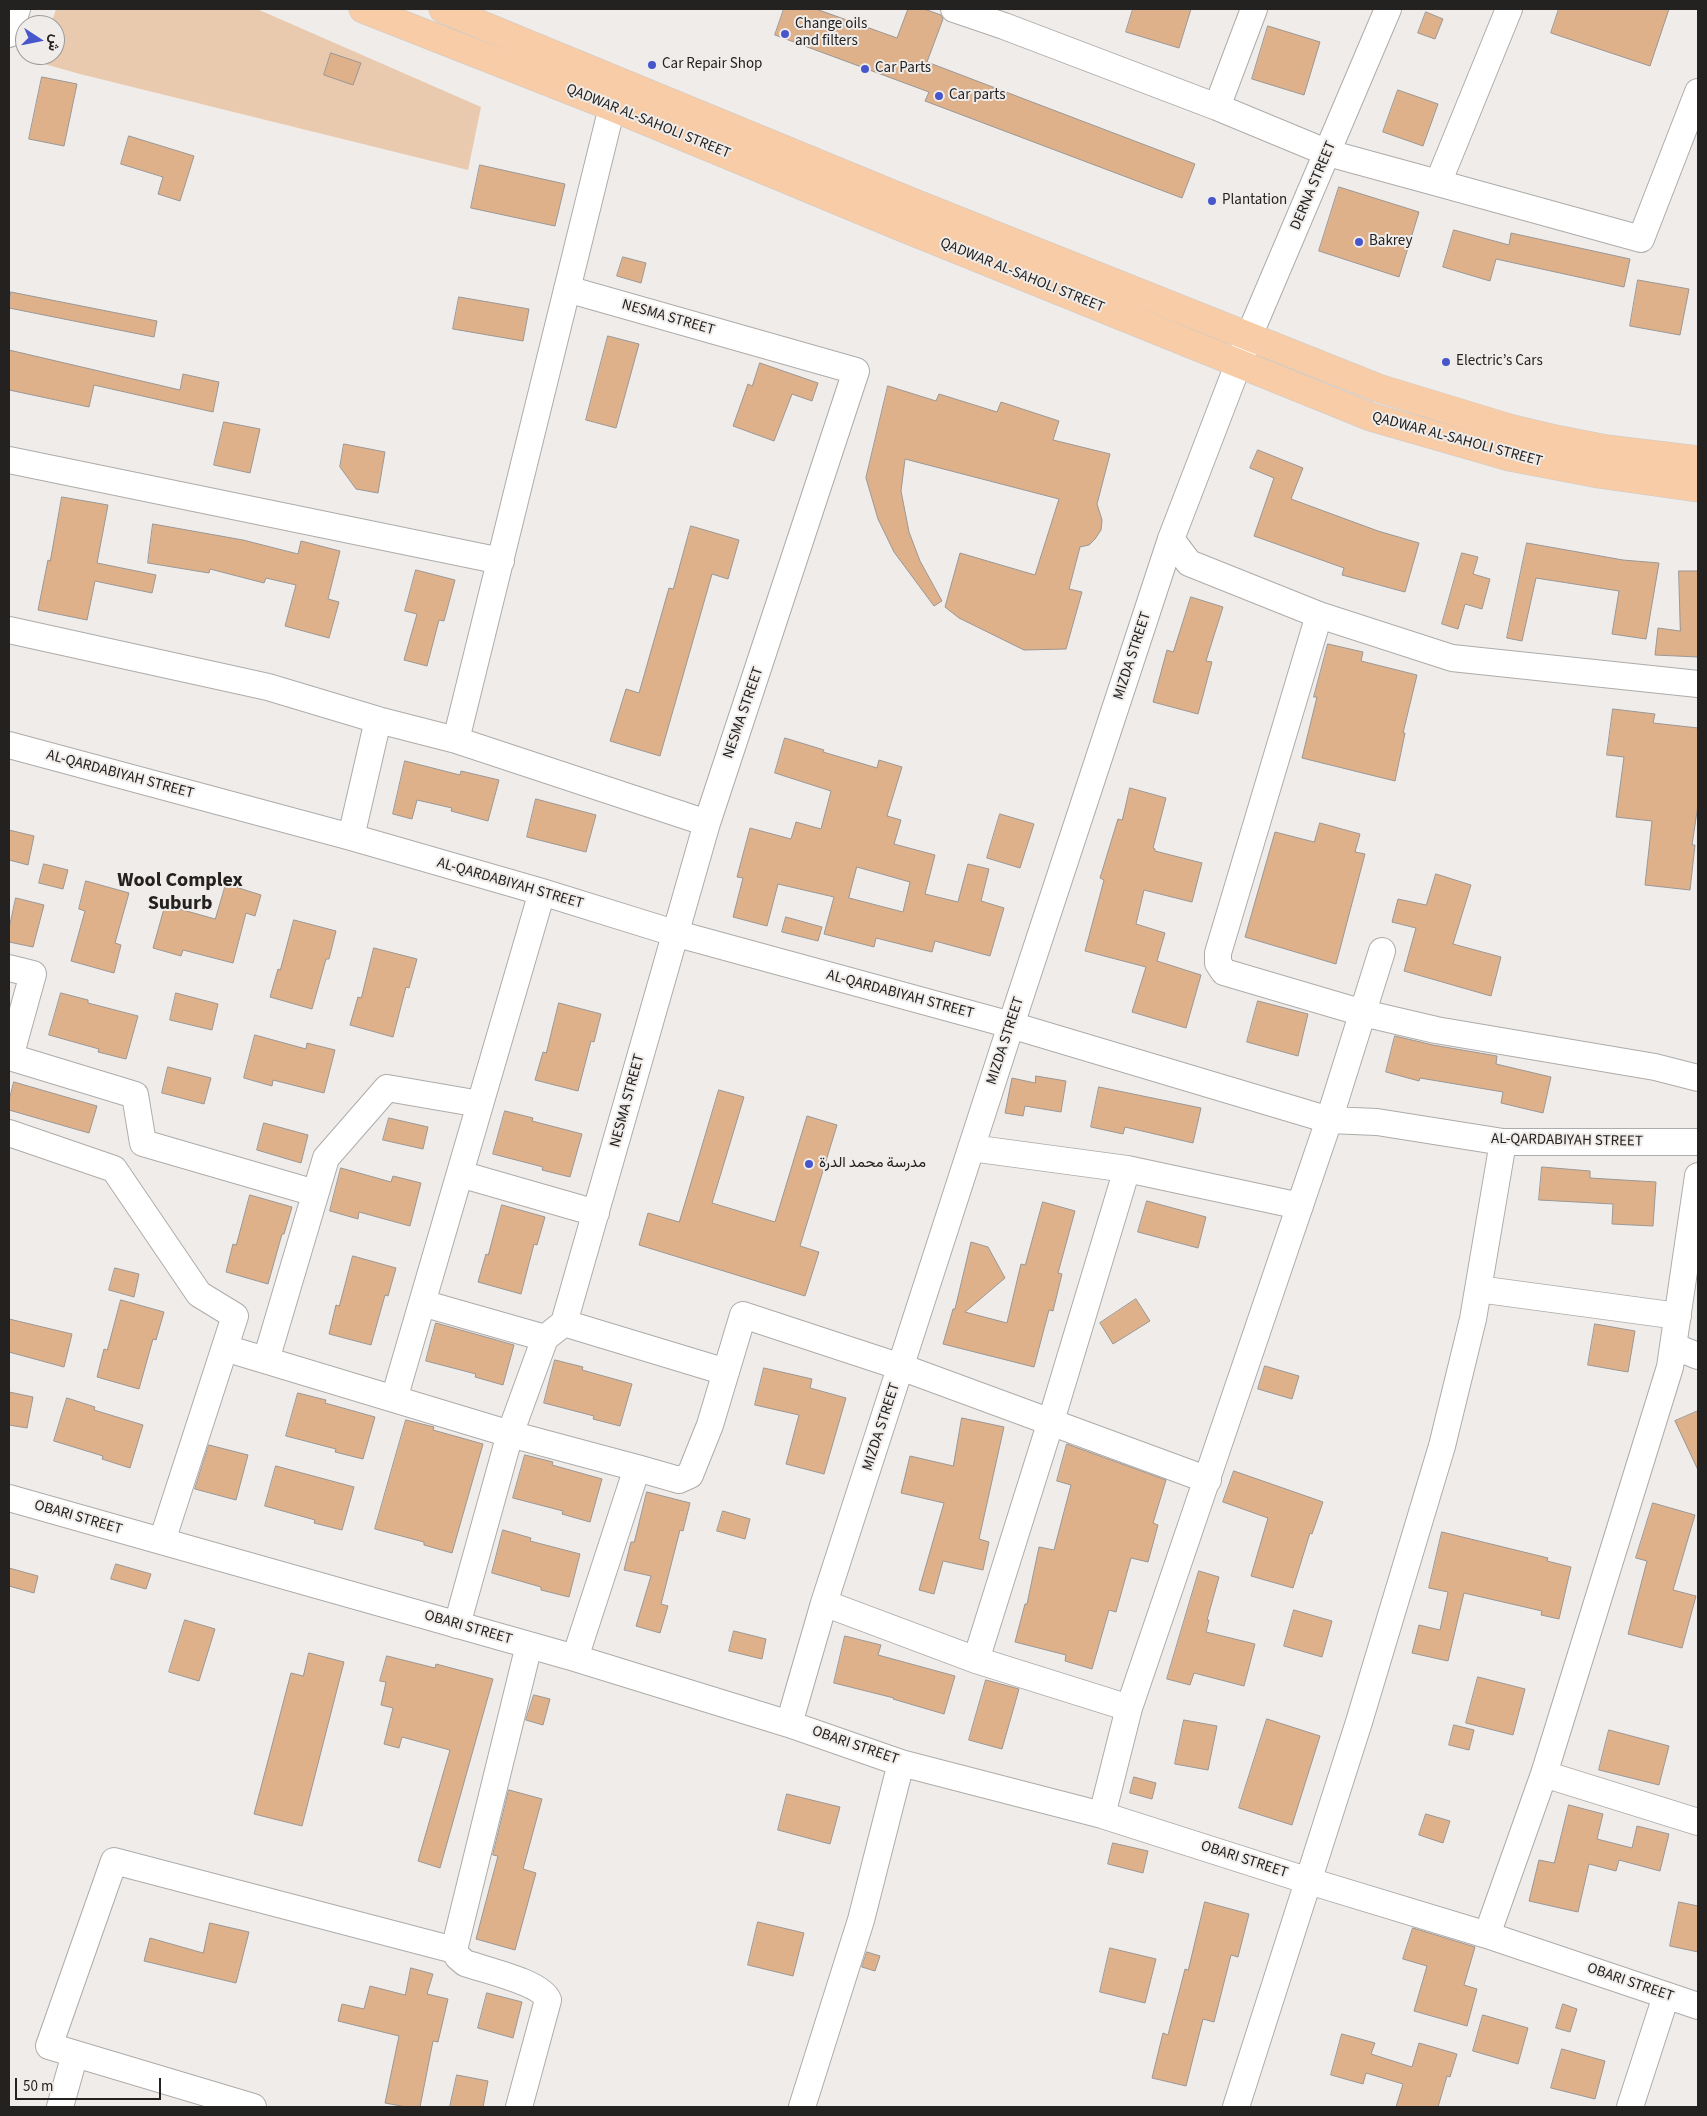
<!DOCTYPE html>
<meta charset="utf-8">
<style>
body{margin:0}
#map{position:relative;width:1707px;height:2116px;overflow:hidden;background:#efecea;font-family:"Source Sans 3",Vazirmatn,sans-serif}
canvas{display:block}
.frame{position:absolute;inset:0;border:10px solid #232221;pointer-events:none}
.north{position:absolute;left:15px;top:15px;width:50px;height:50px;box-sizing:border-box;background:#efecea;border:1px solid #9d9b9a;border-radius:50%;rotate:101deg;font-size:14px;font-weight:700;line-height:20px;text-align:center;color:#232221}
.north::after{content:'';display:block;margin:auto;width:18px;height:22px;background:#4757cb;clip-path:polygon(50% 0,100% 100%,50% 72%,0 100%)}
.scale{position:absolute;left:15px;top:2078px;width:146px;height:22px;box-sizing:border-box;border:2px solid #232221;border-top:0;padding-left:6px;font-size:15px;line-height:18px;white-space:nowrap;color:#232221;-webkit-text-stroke:4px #efecea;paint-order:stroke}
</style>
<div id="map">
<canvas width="1707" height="2116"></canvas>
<div class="frame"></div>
<div class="north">ش</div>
<div class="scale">50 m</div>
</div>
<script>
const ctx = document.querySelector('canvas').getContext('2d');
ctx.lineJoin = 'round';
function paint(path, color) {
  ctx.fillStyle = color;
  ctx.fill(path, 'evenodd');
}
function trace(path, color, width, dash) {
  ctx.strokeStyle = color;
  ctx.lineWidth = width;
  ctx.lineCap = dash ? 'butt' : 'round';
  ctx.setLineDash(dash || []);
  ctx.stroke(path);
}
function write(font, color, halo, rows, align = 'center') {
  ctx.font = font + ' "Source Sans 3",Vazirmatn,sans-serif';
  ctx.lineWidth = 4;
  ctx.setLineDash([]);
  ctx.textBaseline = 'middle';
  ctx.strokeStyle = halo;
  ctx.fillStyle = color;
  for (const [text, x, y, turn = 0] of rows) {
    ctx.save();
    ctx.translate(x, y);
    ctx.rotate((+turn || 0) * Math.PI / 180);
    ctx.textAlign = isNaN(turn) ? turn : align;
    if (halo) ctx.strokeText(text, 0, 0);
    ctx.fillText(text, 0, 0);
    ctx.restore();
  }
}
paint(new Path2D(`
 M56 9H257L481 107 468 170 80 74 41 63 43 55H55V25H51Z`), '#e9caaf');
const building = new Path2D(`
 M784 9H816L897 38 908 9H924L941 15 943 19 927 62 1195 164 1182 198 925 101 929 92 775 35Z
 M1133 9H1191L1179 48 1126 32Z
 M1559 9H1669L1650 66 1551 33Z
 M1426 12 1443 19 1435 39 1418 33Z
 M1268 26 1320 42 1304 95 1252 79Z
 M331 53 361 63 353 85 324 75Z
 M42 77 77 84 64 146 29 139Z
 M1398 90 1438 104 1423 146 1383 132Z
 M129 136 194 156 180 201 158 194 163 177 121 164Z
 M480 165 565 184 555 226 471 208Z
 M1339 187 1419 212 1399 277 1319 251Z
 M1454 230 1509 245 1511 233 1630 259 1624 287 1496 259 1490 281 1443 267Z
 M623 257 646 263 641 283 617 276Z
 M1638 280 1689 289 1680 335 1630 326Z
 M11 292 157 321 154 337 9 308Z
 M459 297 529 309 523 341 453 329Z
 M608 336 639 344 616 428 586 420Z
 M9 350 180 390 183 374 219 382 213 412 94 385 89 407 9 390Z
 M760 363 818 383 812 401 792 394 774 441 733 426 748 384 752 386Z
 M888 386 936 401 939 394 997 412 1001 402 1059 421 1053 440 1110 454 1097 504 1102 520 1101 530 1095 539 1089 545 1080 547 1069 589 1082 592 1066 649 1024 650 959 618 945 607 960 553 1035 575 1059 499 905 459 901 491 909 532 920 561 942 601 934 606 894 552 878 519 866 478Z
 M224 422 260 429 250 473 214 465Z
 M344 444 385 452 378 493 356 489 340 467Z
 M1258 450 1303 468 1291 499 1378 531 1419 543 1405 592 1342 575 1344 568 1254 536 1274 478 1250 468Z
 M62 497 108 505 97 563 156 575 152 593 95 581 87 620 38 610 48 560 50 561Z
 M153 524 243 540 298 554 301 541 340 551 328 599 339 602 329 638 285 626 296 585 266 578 264 583 210 569 209 573 148 563Z
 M691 526 739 540 728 579 712 574 660 756 610 741 626 689 639 693 669 588 673 589Z
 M1527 543 1623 560 1659 563 1646 639 1612 634 1619 591 1536 578 1522 641 1507 638Z
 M1462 553 1478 557 1473 574 1490 579 1482 609 1465 604 1458 629 1442 624Z
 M416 570 455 580 444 621 439 620 427 666 404 660 417 614 405 611Z
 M1679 571H1698V657L1655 655 1658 628 1680 631Z
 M1191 597 1223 607 1206 661 1212 662 1198 714 1153 702 1167 650 1173 652Z
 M1328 644 1363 652 1361 661 1417 675 1403 733H1405L1395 781 1302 758 1317 697H1314Z
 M1613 709 1655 714 1653 723 1698 728V805L1692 845H1695L1690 890 1645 885 1652 821 1616 817 1624 757 1607 755Z
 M785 738 824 750 823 752 877 768 879 760 902 767 887 816 901 820 894 844 935 855 925 894 958 902 968 864 989 869 981 901 1004 908 990 956 935 941 932 952 876 938 874 947 824 934 834 897 778 884 767 926 733 917 743 878 737 877 750 828 791 839 796 822 821 829 831 791 775 773ZM857 867 910 882 903 912 849 898Z
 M405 761 460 775 461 771 499 780 488 821 451 811 452 808 417 800 412 819 393 814Z
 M1130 788 1166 798 1153 848 1155 849V851L1202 863 1192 902 1144 890 1136 924 1165 933 1157 961 1201 975 1186 1028 1132 1012 1146 967 1085 951 1104 880 1100 878 1118 819 1122 820Z
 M536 799 596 815 586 852 527 837Z
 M1000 814 1034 824 1020 868 987 858Z
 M1320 823 1360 834 1355 852 1365 854 1336 964 1245 937 1275 832 1314 842Z
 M9 830 34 836 28 865 9 860Z
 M44 864 68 870 63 889 39 883Z
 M1436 874 1471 885 1453 944 1501 957 1491 996 1404 971 1416 928 1392 922 1398 899 1426 905Z
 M86 881 129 893 115 943 121 945 114 973 71 961 85 911 79 909Z
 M226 884 261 895 255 916 246 913 233 963 183 950 181 956 153 948 165 905 215 919Z
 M16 898 44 905 33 947 9 942V929Z
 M786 917 822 927 818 941 782 932Z
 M294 920 336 931 329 959H326L312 1009 270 997 278 969 280 970Z
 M374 948 417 959 409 988 406 987 393 1037 350 1025 358 997 361 998Z
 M61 993 88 1000V1003L138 1016 126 1059 98 1052 99 1049 49 1035Z
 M176 993 218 1004 212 1030 170 1020Z
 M1258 1001 1308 1014 1298 1056 1247 1042Z
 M559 1003 601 1014 594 1042 591 1041 578 1091 535 1080 543 1052 546 1053Z
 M255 1035 306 1049 307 1043 335 1050 324 1093 273 1080 272 1086 244 1078Z
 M1395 1036 1433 1045 1497 1056 1496 1064 1551 1077 1543 1113 1501 1103 1503 1092 1420 1078 1419 1081 1386 1072Z
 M168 1067 211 1078 204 1104 162 1093Z
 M1036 1076 1066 1081 1061 1112 1025 1106 1023 1116 1005 1113 1012 1078 1035 1083Z
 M14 1082 97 1106 89 1133 9 1110V1101Z
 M1099 1087 1201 1108 1193 1143 1125 1127 1123 1134 1091 1127Z
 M719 1090 744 1097 712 1203 775 1222 807 1116 837 1125 800 1246 819 1252 805 1296 639 1245 648 1213 679 1222Z
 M505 1111 533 1118 532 1121 582 1134 570 1177 542 1170 543 1167 493 1154Z
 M389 1118 428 1127 423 1149 383 1140Z
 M264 1123 308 1135 301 1163 257 1150Z
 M1542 1167 1590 1171V1178L1656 1182 1653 1226 1612 1224 1613 1204 1539 1200Z
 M341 1168 391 1182 393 1176 421 1183 410 1226 359 1212 358 1219 330 1211Z
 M250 1195 292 1207 284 1234H282L268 1284 226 1272 233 1244 236 1245Z
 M1147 1201 1206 1217 1198 1248 1138 1232Z
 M1043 1202 1075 1211 1058 1273 1062 1274 1053 1311 1049 1310 1034 1367 943 1344 953 1309H955L971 1242 988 1247 1005 1278 965 1312 1007 1323 1021 1264 1025 1265Z
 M502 1205 545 1217 537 1245 534 1244 521 1294 478 1282 486 1254 488 1255Z
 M353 1256 396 1268 388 1296 385 1295 371 1345 329 1334 336 1305 339 1306Z
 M115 1268 139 1274 134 1297 109 1290Z
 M1136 1299 1150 1321 1113 1344 1100 1323Z
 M121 1300 164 1312 156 1340 153 1339 139 1389 97 1377 104 1349 107 1350Z
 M9 1319 72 1334 64 1367 9 1352Z
 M436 1323 514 1345 503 1385 475 1377 476 1374 426 1361Z
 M1595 1324 1635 1331 1628 1372 1588 1365Z
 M555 1360 583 1367 582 1370 632 1384 620 1426 593 1419 594 1416 544 1403Z
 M1265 1366 1299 1376 1292 1399 1258 1389Z
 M764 1368 812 1379 810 1388 846 1398 824 1474 786 1464 799 1415 755 1405Z
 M9 1392 33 1397 27 1428 9 1425Z
 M298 1393 326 1400 325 1403 375 1417 363 1459 335 1452 336 1449 286 1436Z
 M67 1398 95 1407 94 1410 143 1425 130 1468 102 1459 103 1456 54 1441Z
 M1698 1411V1470L1675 1421Z
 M962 1418 1004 1427 979 1539 989 1542 983 1570 943 1561 934 1594 919 1590 944 1503 901 1493 910 1456 953 1466Z
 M406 1420 434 1427 433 1430 483 1444 452 1553 424 1545V1542L375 1529Z
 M1067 1444 1166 1480 1153 1523 1158 1525 1148 1562 1131 1558 1116 1612 1109 1610 1092 1669 1065 1661 1066 1655 1015 1642 1025 1604H1027L1039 1547 1054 1550 1071 1485 1057 1481Z
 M209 1445 248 1455 236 1500 195 1489Z
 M525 1455 553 1462 552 1465 602 1479 590 1522 562 1514 563 1511 513 1498Z
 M276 1466 354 1487 342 1530 314 1523 315 1520 265 1506Z
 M1234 1471 1323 1502 1312 1534 1310 1533 1293 1588 1251 1576 1268 1518 1223 1502Z
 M647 1492 690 1503 683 1531 680 1530 661 1604 668 1606 660 1633 636 1626 651 1576 624 1570 631 1542H634Z
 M1653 1503 1695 1515 1673 1590 1696 1596 1682 1648 1628 1634 1647 1561 1636 1558Z
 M723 1511 750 1519 745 1539 717 1531Z
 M503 1530 531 1538 530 1541 580 1554 569 1597 541 1590V1587L492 1573Z
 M1442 1532 1548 1558 1547 1561 1571 1567 1559 1619 1541 1615 1542 1611 1464 1593 1448 1661 1412 1653 1419 1625 1440 1630 1448 1592 1429 1588Z
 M116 1564 151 1574 146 1589 111 1579Z
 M9 1568 38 1576 34 1593 9 1586Z
 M1199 1571 1219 1577 1207 1620H1209L1206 1632 1255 1644 1244 1686 1194 1673 1190 1685 1167 1679Z
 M1294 1610 1332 1621 1322 1657 1284 1646Z
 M185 1620 215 1629 199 1681 169 1672Z
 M734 1631 766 1639 762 1659 729 1651Z
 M845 1636 881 1645 878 1655 955 1676 944 1714 893 1699 894 1698 834 1683Z
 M309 1653 344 1662 302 1826 254 1814 291 1673 303 1676Z
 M387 1656 435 1668 436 1664 493 1679 440 1868 418 1861 450 1750 402 1737 399 1748 384 1744 393 1708 381 1705 386 1682 380 1681Z
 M1478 1677 1525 1689 1513 1735 1466 1723Z
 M986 1680 1019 1689 1002 1749 969 1740Z
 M534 1695 550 1699 543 1725 526 1720Z
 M1267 1719 1320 1736 1292 1825 1239 1808Z
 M1184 1720 1217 1726 1208 1770 1175 1764Z
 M1454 1725 1474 1730 1469 1750 1449 1745Z
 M1609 1730 1669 1746 1659 1785 1599 1770Z
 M1134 1777 1156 1783 1152 1799 1130 1793Z
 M509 1790 542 1799 523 1869 536 1873 515 1950 476 1939 498 1856 493 1855Z
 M787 1794 840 1807 830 1844 778 1830Z
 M1569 1805 1603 1814 1597 1839 1632 1848 1637 1826 1669 1834 1660 1871 1619 1860 1616 1871 1589 1864 1578 1912 1529 1901 1539 1860 1554 1863Z
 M1426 1814 1450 1821 1443 1843 1419 1835Z
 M1113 1843 1148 1851 1143 1873 1108 1864Z
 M1205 1902 1249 1914 1238 1957 1231 1955 1214 2022 1203 2019 1186 2086 1152 2078 1163 2033 1168 2035 1185 1969 1188 1970Z
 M1679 1902 1698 1906V1952L1670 1946Z
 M758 1922 804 1933 793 1976 748 1965Z
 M210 1923 249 1932 236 1983 144 1961 150 1938 203 1953Z
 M1413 1928 1475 1947 1464 1985 1477 1989 1467 2026 1414 2011 1427 1966 1403 1959Z
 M1110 1948 1156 1959 1145 2003 1100 1992Z
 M867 1952 880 1956 875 1971 862 1967Z
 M411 1968 433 1974 427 1994 448 1999 438 2042 433 2041 420 2107H406L385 2103 399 2036 338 2021 342 2004 364 2009 370 1986 405 1995Z
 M487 1993 522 2002 513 2038 478 2028Z
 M1563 2004 1577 2009 1570 2032 1556 2028Z
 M1483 2015 1528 2028 1518 2064 1473 2051Z
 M1342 2034 1375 2043 1371 2054 1412 2067 1419 2043 1457 2054 1450 2077 1447 2076 1438 2107H1396L1403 2084 1366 2073 1363 2084 1331 2075Z
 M1562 2049 1605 2061 1595 2099 1551 2088Z
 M457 2075 488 2081 483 2107H450Z`);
paint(building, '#deb18a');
trace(building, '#9a9795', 1);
const minor = new Path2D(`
 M954 9 1004 26 1217 107 1328 153 1438 183 1509 9
 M9 34 17 9
 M1217 107 1254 9
 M1438 183 1641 239 1698 92
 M9 460 501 561
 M1171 539 1189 563 1319 615 1452 658 1698 684
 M1319 615 1218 953V963L1224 972 1363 1013 1436 1030 1655 1067 1698 1078
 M9 630 268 687 378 720 456 740 707 823
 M456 740 612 107
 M9 745 351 837 542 892 674 933 1011 1025 1329 1120 1377 1122 1503 1142H1698
 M351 837 378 720
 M9 968 33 974 10 1057 135 1095 143 1143 315 1193
 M9 1133 114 1169 199 1294 235 1316 162 1541
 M971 1148 1127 1169 1051 1421 976 1660
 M1127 1169 1300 1206
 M460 1174 596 1213
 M1478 1289 1678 1316
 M422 1303 545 1338
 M564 1323 726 1372
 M545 1338 564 1323 707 823 856 371 567 289
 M1673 1346 1698 1356
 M225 1348 510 1434 637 1468
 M266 1360 326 1158 387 1088 480 1104
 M394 1399 542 892
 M9 1498 575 1658 789 1724 901 1763 1102 1815 1309 1881 1487 1935 1698 2006
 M824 1603 976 1660 1129 1708
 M457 1625 510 1434 545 1338
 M575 1658 637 1468 679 1480 690 1475 710 1425 743 1315 901 1367 1208 1480
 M789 1724 824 1603 1011 1025 1171 539 1249 336 1388 9
 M1544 1774 1698 1822
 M1102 1815 1129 1708 1329 1120 1382 951
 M1487 1935 1544 1774 1670 1367 1698 1176
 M60 2107 75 2054
 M253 2107 49 2046 114 1861 454 1950
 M519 2107 548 2000C541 1982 484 1970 465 1963L458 1957 454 1950 529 1645
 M802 2107 861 1920 901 1763
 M1236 2107 1359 1722 1442 1446 1473 1319 1503 1142
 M1630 2107 1666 1996`);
const highway = new Path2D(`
 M363 9 612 107 899 226 1371 417 1510 457 1599 474 1698 488
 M443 9 914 203 1378 388 1509 428 1555 439 1606 449 1698 460`);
trace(minor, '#aeacaa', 28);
trace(highway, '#cacaca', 29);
trace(minor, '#fff', 26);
trace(highway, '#f7cca6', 28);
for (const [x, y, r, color] of [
 [785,34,5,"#4757cb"],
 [652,65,5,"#4757cb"],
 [865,69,5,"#4757cb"],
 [939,96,5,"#4757cb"],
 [1212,201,5,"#4757cb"],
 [1359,242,5,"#4757cb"],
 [1446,362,5,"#4757cb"],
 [809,1164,5,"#4757cb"]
]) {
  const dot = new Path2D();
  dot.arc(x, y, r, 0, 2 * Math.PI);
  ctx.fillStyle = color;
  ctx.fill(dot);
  trace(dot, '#efecea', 2);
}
write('15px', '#232221', '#efecea', [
 ["Change oils",795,25],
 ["and filters",795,42],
 ["Car Repair Shop",662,65],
 ["Car Parts",875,69],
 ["Car parts",949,96],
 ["Plantation",1222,201],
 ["Bakrey",1369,242],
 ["Electric’s Cars",1456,362],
 ["مدرسة محمد الدرة",819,1164]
], 'left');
write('15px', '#232221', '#efecea', [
 ["QADWAR AL-SAHOLI STREET",648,122,22],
 ["DERNA STREET",1314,186,-67],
 ["QADWAR AL-SAHOLI STREET",1022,276,22],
 ["NESMA STREET",668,318,16],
 ["QADWAR AL-SAHOLI STREET",1457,440,15],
 ["MIZDA STREET",1133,656,-72],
 ["NESMA STREET",744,713,-71],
 ["AL-QARDABIYAH STREET",120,775,15],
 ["AL-QARDABIYAH STREET",510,884,16],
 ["AL-QARDABIYAH STREET",900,995,15],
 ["MIZDA STREET",1006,1041,-72],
 ["NESMA STREET",628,1101,-75],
 ["AL-QARDABIYAH STREET",1567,1141,1],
 ["MIZDA STREET",882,1427,-72],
 ["OBARI STREET",78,1518,16],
 ["OBARI STREET",468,1628,16],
 ["OBARI STREET",855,1746,19],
 ["OBARI STREET",1244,1860,18],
 ["OBARI STREET",1630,1983,19]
]);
write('bold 20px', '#232221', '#efecea', [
 ["Wool Complex",180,882],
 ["Suburb",180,905]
]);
</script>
